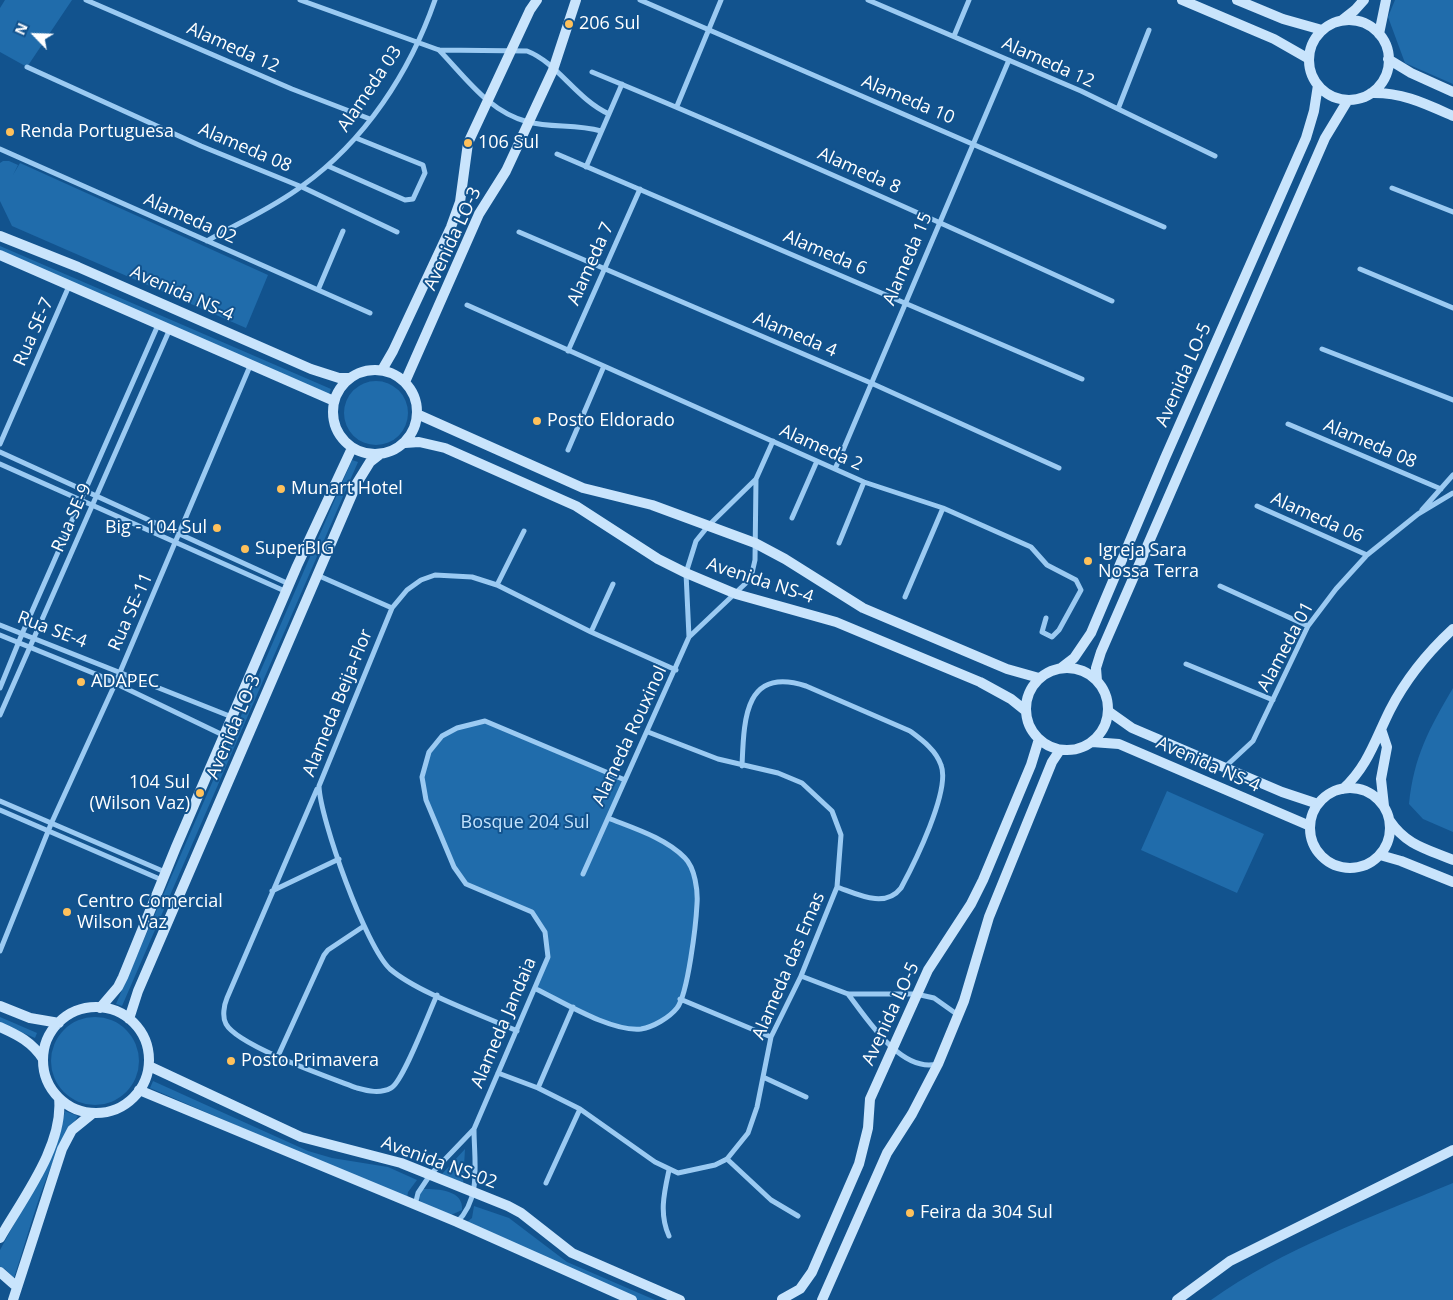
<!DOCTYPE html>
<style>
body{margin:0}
#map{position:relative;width:1453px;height:1300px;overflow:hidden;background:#12538e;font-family:"Open Sans",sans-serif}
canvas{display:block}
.north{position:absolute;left:10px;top:10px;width:50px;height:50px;-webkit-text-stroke:4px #12538e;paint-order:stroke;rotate:294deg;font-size:14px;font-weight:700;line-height:20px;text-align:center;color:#fff}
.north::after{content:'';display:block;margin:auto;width:18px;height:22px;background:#fff;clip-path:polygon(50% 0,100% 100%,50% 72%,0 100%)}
</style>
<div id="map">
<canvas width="1453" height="1300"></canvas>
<div class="north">N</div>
</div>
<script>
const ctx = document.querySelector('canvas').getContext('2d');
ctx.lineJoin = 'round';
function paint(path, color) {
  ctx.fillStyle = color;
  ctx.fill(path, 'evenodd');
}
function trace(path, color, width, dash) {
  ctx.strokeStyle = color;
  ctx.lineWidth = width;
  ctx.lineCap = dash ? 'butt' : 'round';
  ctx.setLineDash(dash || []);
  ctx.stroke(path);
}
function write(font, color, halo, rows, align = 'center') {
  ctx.font = font + ' "Open Sans",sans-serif';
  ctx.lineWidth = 4;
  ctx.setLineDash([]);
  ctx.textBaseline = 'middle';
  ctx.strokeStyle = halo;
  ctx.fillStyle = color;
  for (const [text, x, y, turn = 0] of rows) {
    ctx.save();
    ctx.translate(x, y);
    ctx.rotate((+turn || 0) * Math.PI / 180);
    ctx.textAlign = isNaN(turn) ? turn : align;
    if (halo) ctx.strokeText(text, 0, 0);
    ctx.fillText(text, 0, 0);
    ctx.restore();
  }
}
paint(new Path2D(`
 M5 0H72L27 67 0 52V8Z
 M1395 0H1453V84L1405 63 1388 17Z
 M3 161H9L18 165 13 175 20 163 268 275 246 328 12 226 0 201V163Z
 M0 246 331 389 329 394 0 252Z
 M344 413a32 32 0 1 1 64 0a32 32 0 1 1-64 0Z
 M352 460 358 462 122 1006 116 1004Z
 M1453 688V832L1423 819 1409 804C1414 756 1429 729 1453 688Z
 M485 721 625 780 608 818C629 828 672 841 686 858 695 869 697 889 697 902 698 920 686 993 677 1007 671 1017 654 1027 642 1028 616 1033 560 1001 536 989L548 957 545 932 532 912 466 884 454 867 426 800 422 777 429 752 442 736 457 728Z
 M1167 791 1264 834 1237 893 1141 850Z
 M51 1061a44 44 0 1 1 88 0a44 44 0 1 1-88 0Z
 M0 1017 37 1033 35 1038 0 1023Z
 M153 1081 308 1151 332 1158 388 1167 417 1180 408 1192 407 1199 150 1088Z
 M65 1111 78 1116C45 1164 32 1224 14 1278L5 1269 0 1267V1250L42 1173 60 1133Z
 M465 1149 463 1184 442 1174Z
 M1453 1183V1300H1211C1282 1249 1372 1217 1453 1183Z
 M423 1189C438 1189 464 1190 462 1210L451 1215 421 1203 418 1197Z
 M474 1206 509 1218 567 1262 655 1300H638L467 1222 472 1218Z`), '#206cab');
trace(new Path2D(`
 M86 0 292 89 370 119
 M300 0 439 50 527 51C558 63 576 99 609 114
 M640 0 1164 227
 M868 0 1081 91 1215 156
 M954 36 969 0
 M439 50C466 78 489 112 528 122 552 128 576 124 601 131
 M27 67 201 146 302 187 397 232
 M592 72C767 144 940 222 1112 301
 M677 106 721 0
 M1118 109 1149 30
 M0 149 370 313
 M557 154 1082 379
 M328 166 405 200 413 199 425 173 423 165 356 138
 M586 167 622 84
 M1392 188 1453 212
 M519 232 871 383 1059 468
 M207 241C238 223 273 208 302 186 365 141 410 72 435 0
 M1360 269 1453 308
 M318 290 343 231
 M467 305 864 482 943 508 1031 547 1047 565 1076 580 1081 590 1059 630 1052 637 1042 632 1046 618
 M1322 349 1453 400
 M568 351 640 189
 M1288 424 1441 489
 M0 444 69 286
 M568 450 604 366
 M0 452 289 584
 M0 464 287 592
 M835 469 1009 60
 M1257 506 1367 555
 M1422 510 1453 475
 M792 518 817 461
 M839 543 864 482
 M317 575 392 608
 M497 585 524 531
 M1220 586 1308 626
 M905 597 943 508
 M0 625 232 717
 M591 632 613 584
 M0 635 98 675 225 736
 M689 637 686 573 696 541 709 525 756 479 773 441
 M1186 664 1273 700
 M0 688 22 634 158 325
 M0 715 169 331
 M742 766C744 720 744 666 806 686L910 731C922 740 936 750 941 765 951 790 914 864 901 888 885 909 857 894 837 887
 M1225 767 1253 741 1308 626 1336 589 1367 555 1418 514 1453 493
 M317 789 227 998C224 1005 222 1017 226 1024 238 1046 331 1078 357 1088 368 1091 380 1094 391 1088 403 1082 429 1012 437 995
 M0 801 165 872
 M0 810 162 880
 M583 874 689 637 746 583 752 573 755 560 756 479
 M272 891 339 859
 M0 951 51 824 115 684 250 366
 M801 976 848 994H916L934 998 958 1015
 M536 989C563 1002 611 1032 641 1029 653 1027 669 1018 677 1008 688 994 696 924 697 904 698 891 695 868 685 858 666 838 633 828 608 818
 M848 994C867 1019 901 1073 937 1064
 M680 999 771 1037
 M517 1031C482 1015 418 993 390 969 366 947 320 819 319 786L392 608 407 590 421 580 435 575 472 577 497 585 591 632 676 670
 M278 1056 324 955 328 950 364 926
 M498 1073 538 1088 580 1109 655 1162 678 1173 715 1165 727 1159 748 1133 757 1107 771 1037 801 976 837 887 841 835 832 811 802 783 778 773 718 759 648 732
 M763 1077 806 1097
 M538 1088 573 1007
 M727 1159 771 1200 798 1216
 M546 1183 580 1109
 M415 1205 418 1193 430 1175 474 1129 548 957 545 932 532 912 466 884 454 867 426 800 422 777 429 752 442 736 457 728 485 721 625 780
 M457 1222C482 1198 474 1161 474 1129
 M669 1236C659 1214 664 1193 669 1170`), '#9bcaf2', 5);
trace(new Path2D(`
 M1182 0 1274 39 1309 59
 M1237 0 1283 19 1322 30
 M1309 60a40 40 0 1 1 80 0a40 40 0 1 1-80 0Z
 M1341 21 1355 10 1364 0
 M1379 34 1386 0
 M1388 59 1411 73 1453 92
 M1371 93C1402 92 1426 104 1453 116
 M0 236 78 267 311 369 339 378H350
 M0 255 334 401
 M333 412a42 42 0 1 1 84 0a42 42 0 1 1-84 0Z
 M382 370 393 351 451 227 460 202 468 143 530 10 537 0
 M405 382 479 214 506 171 553 70 576 0
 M417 414 583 488 652 505 755 543 785 559 863 608 1007 669 1039 678
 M405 443 419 442 445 448 576 506 658 559 686 573 736 594 836 622 980 682 1011 699 1026 711
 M1061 668 1074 658 1091 633 1165 458 1306 138 1314 111 1318 85
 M1026 709a41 41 0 1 1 82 0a41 41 0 1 1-82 0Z
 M1097 681 1096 668 1101 652 1325 138 1348 100
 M1108 711 1132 728 1282 792 1318 804
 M1381 729 1387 747 1381 779 1384 806
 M1092 742 1119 744 1310 826
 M1310 828a40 40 0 1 1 80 0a40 40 0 1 1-80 0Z
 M1343 789C1368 766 1375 740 1390 710 1406 679 1427 653 1453 629
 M1390 821C1406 845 1427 849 1453 860
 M1380 855 1401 861 1453 882
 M0 1006 30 1018 59 1023
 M43 1060a53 53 0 1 1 106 0a53 53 0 1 1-106 0Z
 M100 1008 118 987 123 977 176 847 297 566 352 448
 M129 1019 138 991 357 483 370 462 379 455
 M0 1027C18 1035 32 1042 43 1059
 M149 1066 301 1137 401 1163 508 1206 521 1213 572 1253 680 1300
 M139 1090 457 1222 632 1300
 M0 1238C23 1198 64 1145 59 1098
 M0 1272 17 1287
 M782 1299 800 1289 812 1272 859 1164 868 1128 870 1099 928 970 971 904 983 880 1031 765 1039 739
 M13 1300 62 1149 72 1130 93 1113
 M822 1300 887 1153 912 1114 938 1064 964 1001 989 917 1052 762 1060 750
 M1177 1300 1230 1261 1453 1150`), '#c9e4fc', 10);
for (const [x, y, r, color] of [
 [569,24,5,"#ffc15b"],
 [10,132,5,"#ffc15b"],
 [468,143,5,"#ffc15b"],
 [537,421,5,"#ffc15b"],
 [281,489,5,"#ffc15b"],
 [217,528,5,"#ffc15b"],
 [245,549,5,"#ffc15b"],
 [1088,561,5,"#ffc15b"],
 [81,682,5,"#ffc15b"],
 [200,793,5,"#ffc15b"],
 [67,912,5,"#ffc15b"],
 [231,1061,5,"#ffc15b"],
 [910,1213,5,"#ffc15b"]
]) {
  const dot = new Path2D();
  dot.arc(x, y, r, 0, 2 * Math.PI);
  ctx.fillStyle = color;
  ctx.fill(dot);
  trace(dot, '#12538e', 2);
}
write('18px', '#fff', '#12538e', [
 ["206 Sul",579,24],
 ["Renda Portuguesa",20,132],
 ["106 Sul",478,143],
 ["Posto Eldorado",547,421],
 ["Munart Hotel",291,489],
 ["Big - 104 Sul",207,528,"right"],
 ["SuperBIG",255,549],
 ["Igreja Sara",1098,551],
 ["Nossa Terra",1098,572],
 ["ADAPEC",91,682],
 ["104 Sul",190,783,"right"],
 ["(Wilson Vaz)",190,804,"right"],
 ["Centro Comercial",77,902],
 ["Wilson Vaz",77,923],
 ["Posto Primavera",241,1061],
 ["Feira da 304 Sul",920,1213]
], 'left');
write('18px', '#fff', '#12538e', [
 ["Alameda 12",233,48,24],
 ["Alameda 12",1048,63,24],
 ["Alameda 03",370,89,-56],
 ["Alameda 10",908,100,23],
 ["Alameda 08",245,148,23],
 ["Alameda 8",859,171,24],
 ["Alameda 02",190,219,24],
 ["Avenida LO-3",453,239,-65],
 ["Alameda 6",825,253,23],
 ["Alameda 15",908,259,-67],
 ["Alameda 7",591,264,-66],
 ["Avenida NS-4",182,294,24],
 ["Rua SE-7",34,332,-66],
 ["Alameda 4",795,335,23],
 ["Avenida LO-5",1184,375,-66],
 ["Alameda 08",1370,444,23],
 ["Alameda 2",821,448,24],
 ["Rua SE-9",72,518,-66],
 ["Alameda 06",1317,518,24],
 ["Avenida NS-4",760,581,18],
 ["Rua SE-11",131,612,-66],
 ["Rua SE-4",52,630,21],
 ["Alameda 01",1286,647,-62],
 ["Alameda Beija-Flor",338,703,-68],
 ["Avenida LO-3",234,727,-67],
 ["Alameda Rouxinol",630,736,-65],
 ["Avenida NS-4",1208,765,24],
 ["Alameda das Emas",789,966,-67],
 ["Avenida LO-5",891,1014,-65],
 ["Alameda Jandaia",504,1023,-67],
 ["Avenida NS-02",439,1163,20]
]);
write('18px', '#c2e2fd', '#12538e', [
 ["Bosque 204 Sul",525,823]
]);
</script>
